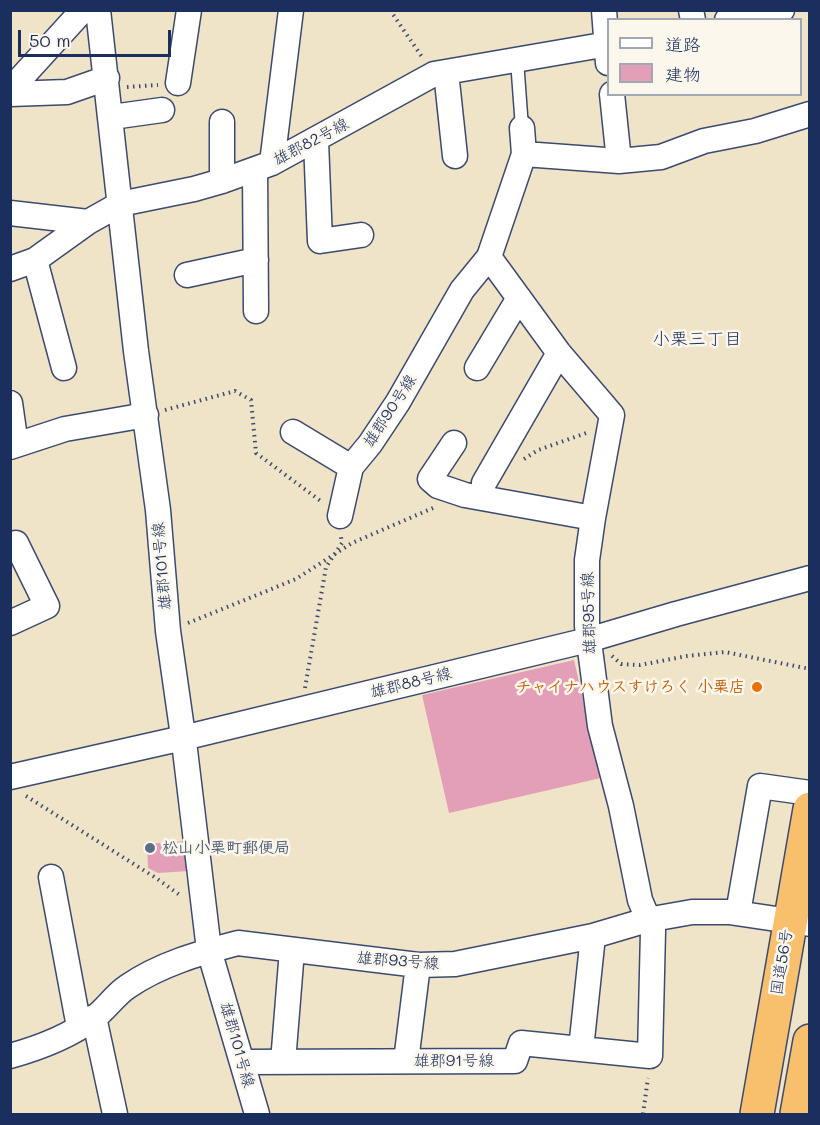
<!DOCTYPE html>
<meta charset="utf-8">
<style>
body{margin:0}
#map{position:relative;width:820px;height:1125px;overflow:hidden;background:#f0e4c8;font-family:Mali,"Klee One",sans-serif}
canvas{display:block}
.frame{position:absolute;inset:0;border:12px solid #1b2f5e;pointer-events:none}
.legend{position:absolute;left:607px;top:18px;width:195px;height:78px;box-sizing:border-box;background:#fbf7ec;border:2px solid #a1a7b3;margin:0;padding:8px 10px;list-style:none;font-size:18px;color:#1b2f5e}
.legend li{display:flex;align-items:center;gap:12px;height:30px}
.legend b{width:30px;border:2px solid #a1a7b3}
.scale{position:absolute;left:18px;top:30px;width:153px;height:27px;box-sizing:border-box;border:3px solid #1b2f5e;border-top:0;padding-left:8px;font-size:18px;line-height:21px;white-space:nowrap;color:#1b2f5e;-webkit-text-stroke:4px #fbf7ec;paint-order:stroke}
</style>
<div id="map">
<canvas width="820" height="1125"></canvas>
<div class="frame"></div>
<ul class="legend">
<li><b style="height:8px;background:#fff"></b>道路</li>
<li><b style="height:16px;background:#e49fb8"></b>建物</li>
</ul>
<div class="scale">50 m</div>
</div>
<script>
const ctx = document.querySelector('canvas').getContext('2d');
ctx.lineJoin = 'round';
function paint(path, color) {
  ctx.fillStyle = color;
  ctx.fill(path, 'evenodd');
}
function trace(path, color, width, dash) {
  ctx.strokeStyle = color;
  ctx.lineWidth = width;
  ctx.lineCap = dash ? 'butt' : 'round';
  ctx.setLineDash(dash || []);
  ctx.stroke(path);
}
function write(font, color, halo, rows, align = 'center') {
  ctx.font = font + ' Mali,"Klee One",sans-serif';
  ctx.lineWidth = 5;
  ctx.setLineDash([]);
  ctx.textBaseline = 'middle';
  ctx.strokeStyle = halo;
  ctx.fillStyle = color;
  for (const [text, x, y, turn = 0] of rows) {
    ctx.save();
    ctx.translate(x, y);
    ctx.rotate((+turn || 0) * Math.PI / 180);
    ctx.textAlign = isNaN(turn) ? turn : align;
    if (halo) ctx.strokeText(text, 0, 0);
    ctx.fillText(text, 0, 0);
    ctx.restore();
  }
}
paint(new Path2D(`
 M574 660 601 778 449 813 422 695Z
 M186 841 188 871 158 873 148 868 147 844Z`), '#e49fb8');
const lane = new Path2D(`
 M517 60 522 128`);
const street = new Path2D(`
 M98 10 136 351 158 510 168 631 185 750 209 950 257 1114
 M604 10 608 63
 M691 10 693 20
 M727 20 782 10
 M446 72 455 156
 M178 83 189 10
 M10 90 83 10
 M10 94 67 92 107 78
 M612 94 619 161
 M112 117 162 110
 M222 122V181
 M316 141 320 241 361 235
 M524 154 619 161 661 157 704 141 755 131 810 114
 M272 163 291 10
 M255 170 256 311
 M10 213 88 222 120 204 194 189 222 181 272 163 434 74 608 44
 M35 260 64 368
 M10 269 35 260 88 222
 M187 275 256 260
 M477 368 519 298
 M10 403 16 445
 M293 432 351 467
 M454 443 430 479 438 486 465 495 593 518
 M10 447 65 429 146 415
 M484 483 559 353
 M340 516 351 467 370 444 398 402 462 290 489 257 524 154 522 128
 M10 623 47 606 16 543
 M10 777 183 738 588 640 676 614 810 578
 M51 877 79 1027
 M738 913 760 786 810 793
 M94 1017 115 1114
 M581 1049 593 936
 M10 1056C39 1048 70 1036 94 1018 106 1009 115 995 127 987 160 964 200 953 238 943L418 965 455 964 593 936 647 920 692 912H729L810 924
 M406 1061 418 965
 M242 1062 515 1061 521 1043 650 1056 653 931 640 900 621 806 600 726 587 626V560L593 518 612 415 559 353 489 257
 M283 1062 292 950`);
const highway = new Path2D(`
 M757 1114 810 809
 M797 1114 810 1041`);
trace(lane, '#3b4a6e', 15);
trace(street, '#3b4a6e', 27);
trace(highway, '#3b4a6e', 36);
trace(new Path2D(`
 M390 10 422 57
 M127 87 158 85
 M165 410 235 391 251 400 256 453 322 502
 M524 459 538 450 586 433
 M809 612H810
 M188 623 296 579 352 543 433 508
 M612 656 621 664 640 665 687 656 725 652 810 669
 M305 688 326 567 342 543 341 537
 M26 796 156 878 181 896
 M643 1114 648 1078`), '#3b4a6e', 4, [1.5, 4.5]);
trace(lane, '#fff', 12);
trace(street, '#fff', 24);
trace(highway, '#f8bf6c', 33);
for (const [x, y, r, color] of [
 [757,687,6,"#e8710a"],
 [150,848,6,"#5c6f8a"]
]) {
  const dot = new Path2D();
  dot.arc(x, y, r, 0, 2 * Math.PI);
  ctx.fillStyle = color;
  ctx.fill(dot);
  trace(dot, '#fbf7ec', 2);
}
write('16px', '#1b2f5e', '#fbf7ec', [
 ["雄郡82号線",311,142,-28],
 ["雄郡90号線",390,411,-57],
 ["雄郡101号線",162,566,-95],
 ["雄郡95号線",589,613,-92],
 ["雄郡88号線",411,683,-14],
 ["雄郡93号線",398,961,4],
 ["国道56号",782,962,-81],
 ["雄郡101号線",237,1045,74],
 ["雄郡91号線",454,1061]
]);
write('bold 16px', '#c56008', '#fbf7ec', [
 ["チャイナハウスすけろく 小栗店",745,687]
], 'right');
write('bold 16px', '#4e5e75', '#fbf7ec', [
 ["松山小栗町郵便局",162,848]
], 'left');
write('18px', '#1b2f5e', '#fbf7ec', [
 ["小栗三丁目",697,339]
]);
</script>
